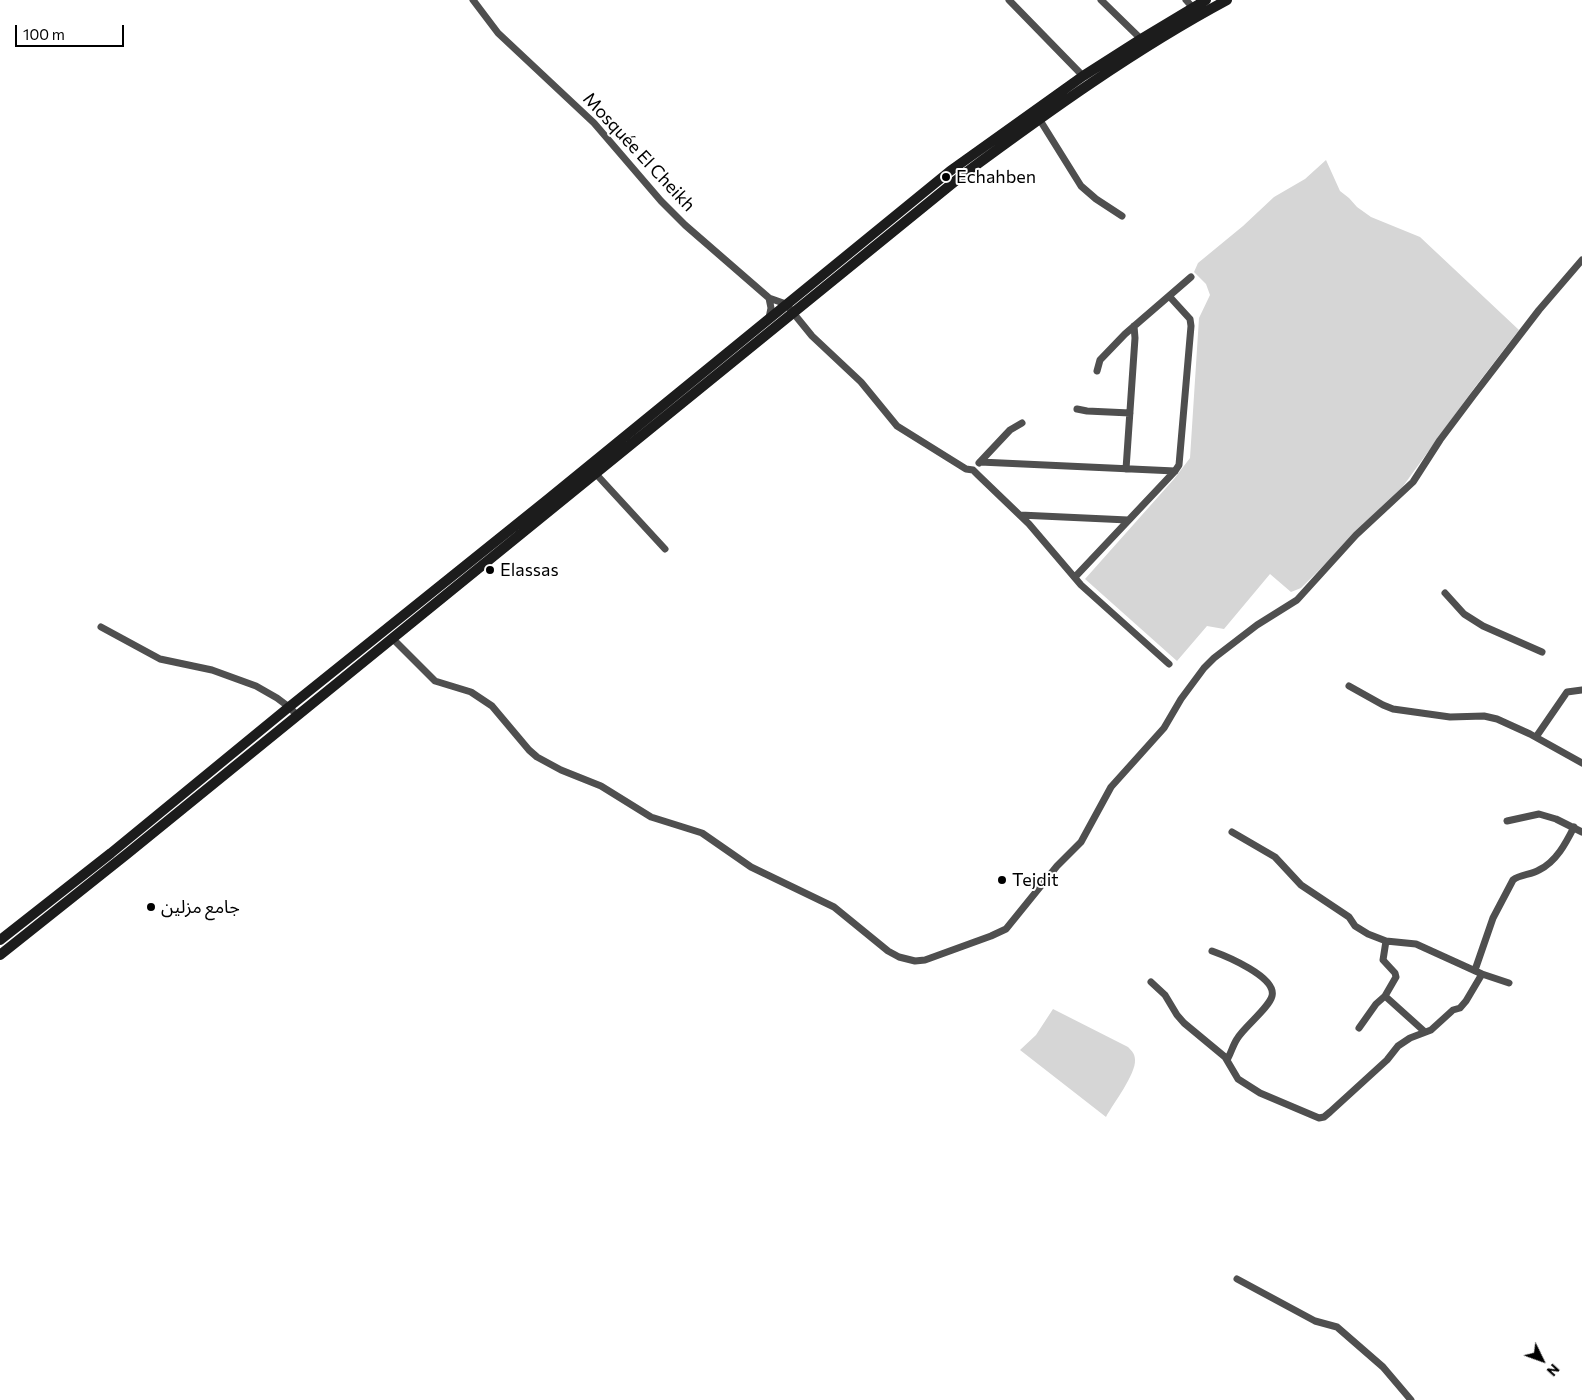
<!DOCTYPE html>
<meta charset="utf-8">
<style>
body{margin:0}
#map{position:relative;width:1582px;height:1400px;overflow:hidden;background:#fff;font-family:Commissioner,sans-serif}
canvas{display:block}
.north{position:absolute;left:1517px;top:1335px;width:50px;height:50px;-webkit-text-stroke:4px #fff;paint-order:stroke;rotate:132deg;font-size:14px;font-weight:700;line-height:20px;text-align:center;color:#000}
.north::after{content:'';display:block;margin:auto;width:18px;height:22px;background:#000;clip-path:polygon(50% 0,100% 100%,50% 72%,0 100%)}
.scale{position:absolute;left:15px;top:25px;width:109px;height:22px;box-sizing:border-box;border:2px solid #000;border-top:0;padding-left:6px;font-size:15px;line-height:18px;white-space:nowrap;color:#000;-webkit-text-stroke:4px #fff;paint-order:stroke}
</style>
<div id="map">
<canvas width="1582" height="1400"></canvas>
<div class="north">N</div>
<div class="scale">100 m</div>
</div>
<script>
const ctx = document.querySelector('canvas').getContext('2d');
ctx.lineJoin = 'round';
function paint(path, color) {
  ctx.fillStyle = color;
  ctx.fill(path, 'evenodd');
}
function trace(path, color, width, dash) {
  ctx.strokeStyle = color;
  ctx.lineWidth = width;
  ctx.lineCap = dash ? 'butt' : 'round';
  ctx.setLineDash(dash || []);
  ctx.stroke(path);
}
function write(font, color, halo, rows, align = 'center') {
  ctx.font = font + ' Commissioner,"Noto Sans Arabic",sans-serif';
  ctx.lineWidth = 4;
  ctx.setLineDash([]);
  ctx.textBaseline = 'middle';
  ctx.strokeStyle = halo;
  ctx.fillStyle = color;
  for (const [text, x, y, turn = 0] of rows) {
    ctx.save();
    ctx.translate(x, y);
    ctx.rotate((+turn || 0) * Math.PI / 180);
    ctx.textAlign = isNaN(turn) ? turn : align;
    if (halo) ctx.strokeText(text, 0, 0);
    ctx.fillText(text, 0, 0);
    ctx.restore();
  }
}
paint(new Path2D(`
 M1326 160 1340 191 1349 198 1357 207 1371 217 1420 237 1519 330 1475 387 1401 489 1301 588 1291 592 1270 574 1224 629 1207 626 1177 661 1085 579 1174 479 1190 458 1199 318 1210 295 1206 284 1194 272 1198 263 1243 226 1274 197 1305 179Z
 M1053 1009 1128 1047C1132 1051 1135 1054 1135 1060 1136 1074 1113 1104 1106 1117L1020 1050 1036 1035Z`), '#d6d6d6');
trace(new Path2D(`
 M473 0 498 33 594 123 661 201 685 225 769 298 786 304 812 336 861 382 897 426 966 469 973 470 978 475 1029 524 1081 585 1169 664
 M1009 0 1083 76
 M1101 0 1141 39
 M1186 0 1195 10
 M1038 117 1081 186 1096 199 1122 216
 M769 298 771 308 769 318
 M1097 371 1100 360 1125 334 1191 277
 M1077 409 1087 411 1130 413
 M980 462 1175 471
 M979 463 1010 430 1022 423
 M1126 469 1135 338 1134 326
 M596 474 665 549
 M1020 515 1128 520
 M1075 577 1175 471 1179 465 1191 326 1190 319 1169 296
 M1445 593 1464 614 1483 626 1542 652
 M101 627 160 659 212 670 256 686 277 698 289 707 297 715
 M392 638 435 681 471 692 492 706 529 750 537 757 561 770 601 786 651 817 702 833 751 867 834 907 888 951 899 957 915 961 925 960 991 936 1006 929 1057 866 1081 842 1111 787 1164 728 1181 699 1204 668 1214 658 1257 625 1297 600 1356 535 1413 482 1440 440 1473 396 1539 310 1582 260
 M1349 686 1383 705 1393 709 1450 717 1484 716 1497 719 1530 734 1582 763
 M1536 737 1567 692 1582 690
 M1507 821 1539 814 1556 819 1582 832
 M1232 832 1275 857 1301 885 1349 917 1355 926 1368 934 1386 941 1416 944 1482 974 1509 983
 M1386 941 1383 960 1395 973 1396 977 1385 996 1425 1032
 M1212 951C1226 956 1277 977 1272 996 1269 1008 1244 1027 1237 1039 1233 1045 1231 1053 1227 1060
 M1475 970 1493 918 1513 880C1520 874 1531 875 1539 870 1556 862 1566 843 1574 827
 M1151 982 1165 995 1177 1015 1184 1023 1225 1057 1238 1079 1260 1093 1319 1118 1324 1117 1330 1112 1387 1060 1398 1046 1410 1038 1431 1030 1453 1010 1460 1008 1466 1001 1482 974
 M1359 1028 1376 1004 1385 996
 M1237 1279 1315 1321 1337 1327 1383 1367 1411 1400`), '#4f4f4f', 7);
trace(new Path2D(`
 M0 940 111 853 289 707 547 500 950 171 1083 76 1141 39 1206 0
 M0 955 127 854 964 174C1048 112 1134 50 1227 0`), '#1c1c1c', 10);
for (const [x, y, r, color] of [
 [946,177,5,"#000"],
 [490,570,5,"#000"],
 [1002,880,5,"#000"],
 [151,907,5,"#000"]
]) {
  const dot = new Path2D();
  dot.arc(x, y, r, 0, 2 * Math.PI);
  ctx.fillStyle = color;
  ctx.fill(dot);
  trace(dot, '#fff', 2);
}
write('18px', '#000', '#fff', [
 ["Mosquée El Cheikh",639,152,47]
]);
write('18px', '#000', '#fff', [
 ["Echahben",956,177],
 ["Elassas",500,570],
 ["Tejdit",1012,880],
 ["جامع مزلين",161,907]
], 'left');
</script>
